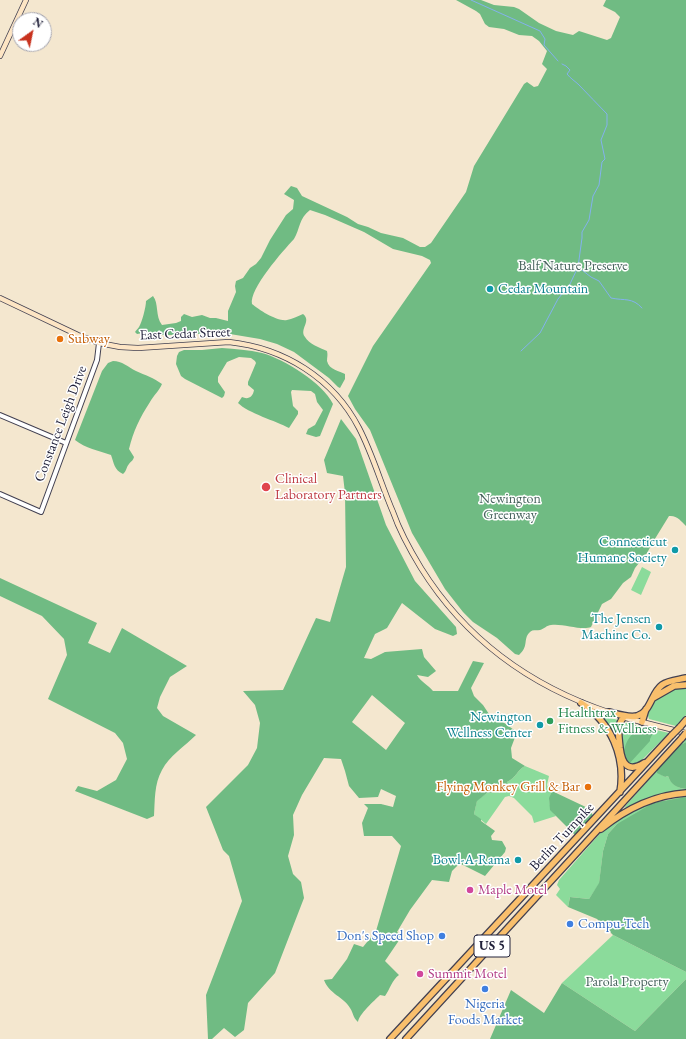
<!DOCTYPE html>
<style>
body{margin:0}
#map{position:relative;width:686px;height:1039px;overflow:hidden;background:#f4e7cf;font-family:"EB Garamond",serif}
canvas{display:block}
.north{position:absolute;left:12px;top:12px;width:40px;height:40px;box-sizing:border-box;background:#fff;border:1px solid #a7a7b1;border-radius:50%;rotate:33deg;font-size:11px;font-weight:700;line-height:16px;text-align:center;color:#22223b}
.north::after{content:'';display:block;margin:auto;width:14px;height:18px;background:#c8321e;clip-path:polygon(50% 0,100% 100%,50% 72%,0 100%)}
</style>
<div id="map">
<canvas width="686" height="1039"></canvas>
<div class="north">N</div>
</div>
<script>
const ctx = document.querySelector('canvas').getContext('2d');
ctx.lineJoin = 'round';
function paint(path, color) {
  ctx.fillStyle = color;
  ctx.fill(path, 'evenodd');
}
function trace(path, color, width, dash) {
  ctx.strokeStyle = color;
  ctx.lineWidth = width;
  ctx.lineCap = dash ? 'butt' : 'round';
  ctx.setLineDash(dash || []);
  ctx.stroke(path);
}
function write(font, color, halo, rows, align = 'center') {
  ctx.font = font + ' "EB Garamond",serif';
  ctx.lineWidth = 3;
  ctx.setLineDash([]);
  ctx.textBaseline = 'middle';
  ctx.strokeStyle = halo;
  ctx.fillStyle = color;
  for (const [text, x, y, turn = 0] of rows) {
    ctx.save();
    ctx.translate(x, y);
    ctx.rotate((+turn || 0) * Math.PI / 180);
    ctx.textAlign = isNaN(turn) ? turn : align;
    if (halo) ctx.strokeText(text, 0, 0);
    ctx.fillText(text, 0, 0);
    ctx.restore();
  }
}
paint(new Path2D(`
 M642 567 651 572 641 595 631 590Z
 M686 688V715L676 726 649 719 648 716C650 698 670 688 686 688Z
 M602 716 618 720 619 748 601 717Z
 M626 723 669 733 638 764C635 765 632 766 629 763 621 757 620 733 622 724Z
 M686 738V742C676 747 665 762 657 770V772L665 777 668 776C671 784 677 788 686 789V791L655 797 624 808 628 803Z
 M525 766 549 776 547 785 549 790 552 791C548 801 549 808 556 816L534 823 532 816 514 798 509 796 505 797 486 824 474 814 477 800 487 793 506 791 507 782C516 778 518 769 525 766Z
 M682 797H686L676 800 617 824 608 834 603 851 599 884 589 899 570 897 568 907 556 895 560 889 557 885 559 880 603 830 626 814 653 803Z
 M613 935 686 972V979L635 1031 562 983Z`), '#8bdb9b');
paint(new Path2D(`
 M456 0H481L494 5 514 7 519 9 539 23 556 31 573 35 579 31 607 40 611 38 620 17 615 12 603 6 606 0H686V526C681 521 677 515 669 516L653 542 647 553 635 568 631 577 623 583 611 599 602 604 591 627C582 631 562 623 551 625 547 625 544 629 540 630 536 631 532 629 529 633 523 640 529 646 519 655L515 654 497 638 473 622 463 612 445 589 412 533 370 430 355 409 348 396 373 346 431 263 430 260 422 256 393 249 364 232 325 215 310 210C299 218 300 229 294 239 283 251 249 289 252 304 259 310 278 322 287 320 292 319 298 316 303 314 312 321 299 329 305 337 309 344 320 348 327 351 328 355 327 357 327 361 329 370 340 371 345 374V379L340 388 338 387 329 378 294 352 277 344 260 339 224 333 169 335H156L149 332 137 334 135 332C136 330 138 329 139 327 142 322 146 307 146 301L153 296C159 303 155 316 162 325L176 323 181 321V317L184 314 192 317 202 315 210 318H216L228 321V311L236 292 235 286 236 281 243 278 250 268 256 264 261 258 270 240 286 215 293 209 294 200 284 194 291 186 297 188 302 196 347 217 358 224 368 227 381 233 403 238 420 247H425L431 243 466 192 474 166 524 84 527 82 534 87 538 86 547 69 542 64 547 51 539 41 532 36 519 35 504 29 489 27 485 24 480 14 476 11Z
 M222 348C235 349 249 350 262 353 284 359 323 383 333 404L320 436 316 437 306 434 308 429 315 425 323 410 317 402 315 394 311 391 292 390 291 392 293 406 298 411V414L289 428C276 421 248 413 238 403L242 397C248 400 253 397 254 390L248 385V382L256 363 255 361 251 358 239 357 227 362 218 377V382L225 392 224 396 222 398 185 379 181 376 176 364 177 356 179 352 184 350H202Z
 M113 361C122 361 128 367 136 371 145 375 154 378 162 384 159 391 154 395 150 402 140 417 133 432 129 449L134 457C133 461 131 461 129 464 126 467 127 471 123 474 114 470 114 463 111 455 99 451 85 448 75 440L102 371 108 363Z
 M341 419 356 439 386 525 415 581 456 627 457 634 453 636 435 629 402 603 387 628 375 634 364 658 371 659 385 652 422 649 424 657 436 671 428 677 417 675C421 682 427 684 433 691H458L473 661 484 663 471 688 474 696 483 705 489 714 500 720 517 732 511 748 512 758 525 766C518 769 516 778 507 782L506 791 487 793 477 801 474 814 481 819V821L495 831 491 836 492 840 502 841 506 848 505 852 485 876 463 865 459 864 452 871 449 882 432 880 410 910 397 932 402 936 385 961 399 975C392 980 390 989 385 996L380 995C374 1001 359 1014 358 1022 352 1016 354 1014 350 1008 344 997 329 994 324 980L332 979 347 959 354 944 363 947 376 931 401 846 392 836H364L362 823 368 808 364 804H381L393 807 396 796 381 789 378 797 359 798 349 786 345 771 341 759 324 758 302 795 293 815 294 835 288 856 293 874 301 882 304 898 275 973 248 1003 244 1030 235 1037 224 1028 212 1039H208L206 995 242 901 229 856 223 850 206 807 248 765 257 748 260 723 255 705 243 691 283 690 316 618 330 622 346 567 345 493 343 476 327 473 324 460ZM372 695 405 723 386 750 352 722Z
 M0 578 97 623 88 643 110 653 122 628 187 666 170 677 160 697 157 708 163 716 196 735C185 746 169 756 162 770 154 784 155 801 154 816L147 819 75 791 78 786 97 791 116 780 127 759 123 743 115 733 48 699 67 655 64 639 42 616 0 596Z
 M640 729H647L653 733 650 739V741L629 764C618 754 628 733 640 729Z
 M686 742V789C677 788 671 785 668 776L665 777 657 773V770C665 762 676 746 686 742Z
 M552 791 590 809 593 816 575 835 550 810 549 798Z
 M686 797V972L613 935 597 919 568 907 570 897 589 899 599 883 603 851 608 834 617 824 653 803Z
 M686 979V1039H490L511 990 544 1013 562 983 635 1031Z`), '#70bb83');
trace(new Path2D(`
 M471 0 540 31 545 39 544 45 558 61
 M578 267 591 277 599 281 611 298C625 301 632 297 642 308
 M521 351 540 333 558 299 570 284 578 267 582 238V232L589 220 593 196 599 185 602 162 605 159 601 140 607 125V114C598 104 588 95 579 85 575 81 571 79 567 74L570 70 566 66 562 64`), '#83b2ed', 1);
const tertiary = new Path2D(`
 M0 415 66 443
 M0 494 41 512 97 360 99 343`);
const secondary = new Path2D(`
 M0 56 26 0
 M0 298 78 335 99 343 120 347 138 348 229 342C284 348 333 378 359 428 373 455 381 484 393 512 400 532 410 550 421 568 466 640 532 687 611 713
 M626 718 686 733`);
const trunk = new Path2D(`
 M653 698 674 686 686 685
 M581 703C611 722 626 757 620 792
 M609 712C617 714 628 718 637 716 651 712 651 693 662 685 669 680 678 680 686 678
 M624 717C616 725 619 737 620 748 622 764 628 773 644 763
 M642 722 646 709
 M680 727 686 720
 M601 829C626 809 654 795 686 793
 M390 1039 672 735
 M406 1039 682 738`);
trace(tertiary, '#424051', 6);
trace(secondary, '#424051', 6);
trace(trunk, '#424051', 8);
trace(tertiary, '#fff', 4);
trace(secondary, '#fde5c4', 4.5);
trace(trunk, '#f9bf6c', 5.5);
const trunkBridge = new Path2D(`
 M672 735 680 727
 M682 738 686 733`);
trace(trunkBridge, '#424051', 8, []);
trace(trunkBridge, '#f9bf6c', 5.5);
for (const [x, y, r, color] of [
 [490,289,4,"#0f9aa8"],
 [60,339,4,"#e8710a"],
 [266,487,5,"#e0444e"],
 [675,550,4,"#0f9aa8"],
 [659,627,4,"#0f9aa8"],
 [550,721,4,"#2e9e5b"],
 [540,725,4,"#0f9aa8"],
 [588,787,4,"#e8710a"],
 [518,860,4,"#0f9aa8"],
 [470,890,4,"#d1479c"],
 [570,924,4,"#3f7fe0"],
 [442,936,4,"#3f7fe0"],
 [420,974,4,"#d1479c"],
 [485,989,4,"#3f7fe0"]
]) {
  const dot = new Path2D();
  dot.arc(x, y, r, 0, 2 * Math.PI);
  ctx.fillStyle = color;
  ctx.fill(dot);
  trace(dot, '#fff', 1.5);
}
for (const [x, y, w] of [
 [492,946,36]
]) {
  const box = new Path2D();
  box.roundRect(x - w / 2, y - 11, w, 22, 3);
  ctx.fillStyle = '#fff';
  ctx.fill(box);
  trace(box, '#22223b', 1);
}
write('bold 13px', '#22223b', null, [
 ["US 5",492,946]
]);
write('14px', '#47635d', '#fff', [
 ["Balf Nature Preserve",573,266],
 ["Newington",510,499],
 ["Greenway",510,515],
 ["Parola Property",627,982]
]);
write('14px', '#0d838f', '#fff', [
 ["Cedar Mountain",498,289,"left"],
 ["Connecticut",667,542],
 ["Humane Society",667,558],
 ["The Jensen",651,619],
 ["Machine Co.",651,635],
 ["Newington",532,717],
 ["Wellness Center",532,733],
 ["Bowl-A-Rama",510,860]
], 'right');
write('14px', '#22223b', '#fff', [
 ["East Cedar Street",185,334,-2],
 ["Constance Leigh Drive",61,424,-69],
 ["Berlin Turnpike",562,837,-47]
]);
write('14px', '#c56008', '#fff', [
 ["Subway",68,339],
 ["Flying Monkey Grill & Bar",580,787,"right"]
], 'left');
write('14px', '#be3a42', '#fff', [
 ["Clinical",275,479],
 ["Laboratory Partners",275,495]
], 'left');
write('14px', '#27864d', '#fff', [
 ["Healthtrax",558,713],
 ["Fitness & Wellness",558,729]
], 'left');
write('14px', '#b23c85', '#fff', [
 ["Maple Motel",478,890],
 ["Summit Motel",428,974]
], 'left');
write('14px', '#366cbe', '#fff', [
 ["Compu-Tech",578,924],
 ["Don's Speed Shop",434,936,"right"],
 ["Nigeria",485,1004,"center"],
 ["Foods Market",485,1020,"center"]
], 'left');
</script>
